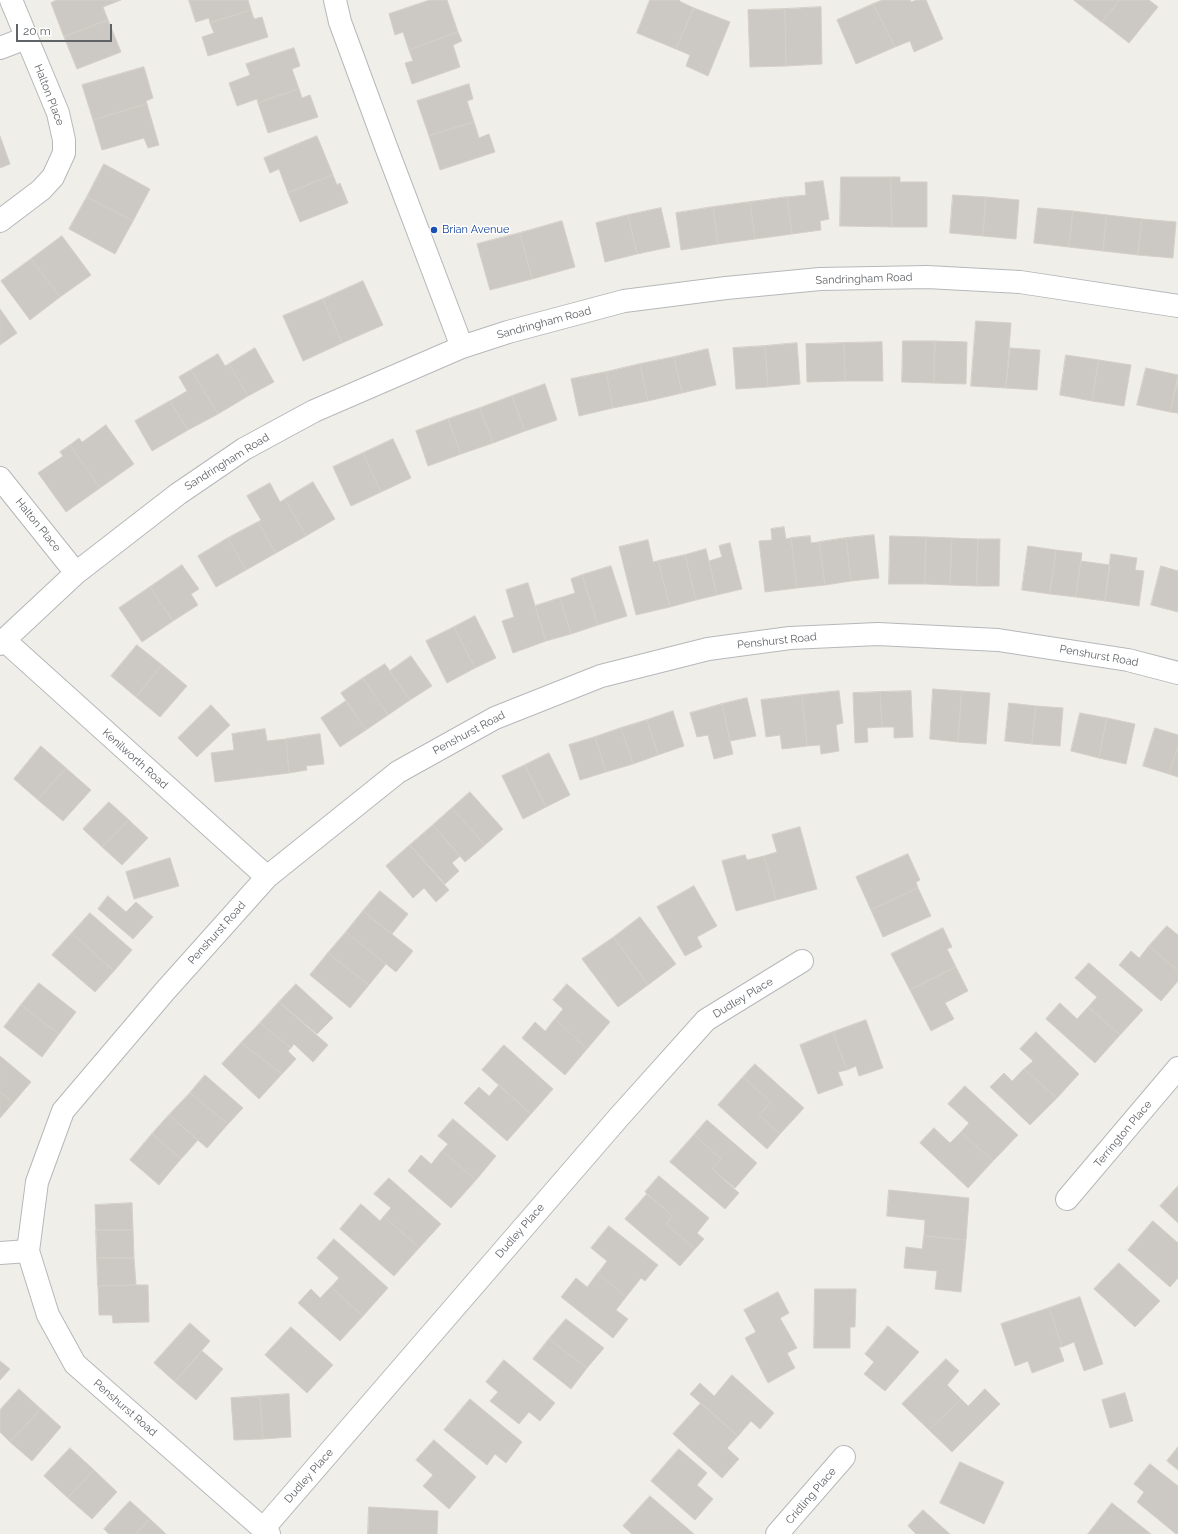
<!DOCTYPE html>
<style>
body{margin:0}
#map{position:relative;width:1178px;height:1534px;overflow:hidden;background:#f0eee8;font-family:Raleway,sans-serif}
canvas{display:block}
.scale{position:absolute;left:16px;top:24px;width:96px;height:18px;box-sizing:border-box;border:2px solid #5f6367;border-top:0;padding-left:5px;font-size:12px;line-height:14px;white-space:nowrap;color:#5f6367;-webkit-text-stroke:3px #fff;paint-order:stroke}
</style>
<div id="map">
<canvas width="1178" height="1534"></canvas>
<div class="scale">20 m</div>
</div>
<script>
const ctx = document.querySelector('canvas').getContext('2d');
ctx.lineJoin = 'round';
function paint(path, color) {
  ctx.fillStyle = color;
  ctx.fill(path, 'evenodd');
}
function trace(path, color, width, dash) {
  ctx.strokeStyle = color;
  ctx.lineWidth = width;
  ctx.lineCap = dash ? 'butt' : 'round';
  ctx.setLineDash(dash || []);
  ctx.stroke(path);
}
function write(font, color, halo, rows, align = 'center') {
  ctx.font = font + ' Raleway,sans-serif';
  ctx.lineWidth = 3;
  ctx.setLineDash([]);
  ctx.textBaseline = 'middle';
  ctx.strokeStyle = halo;
  ctx.fillStyle = color;
  for (const [text, x, y, turn = 0] of rows) {
    ctx.save();
    ctx.translate(x, y);
    ctx.rotate((+turn || 0) * Math.PI / 180);
    ctx.textAlign = isNaN(turn) ? turn : align;
    if (halo) ctx.strokeText(text, 0, 0);
    ctx.fillText(text, 0, 0);
    ctx.restore();
  }
}
const building = new Path2D(`
 M57 0H121L103 7 108 20 64 37 51 3Z
 M189 0H248L251 10 210 23 209 18 196 22Z
 M430 0H447L458 32 409 50 403 32 395 35 389 14Z
 M650 0H680L679 1 694 8 676 49 637 33Z
 M883 0H910L911 2 917 0H926L943 39 914 52 910 41 895 47 873 4Z
 M1074 0H1120L1102 22Z
 M1120 0H1149L1158 7 1129 43 1102 22Z
 M873 4 895 47 856 64 837 20Z
 M821 7 822 64 786 66 785 9Z
 M694 8 730 22 708 76 686 66 690 55 676 49Z
 M785 9 786 66 750 67 748 10Z
 M251 10 254 19 262 17 268 37 208 56 202 37 214 33 210 23Z
 M108 20 121 52 77 69 64 37Z
 M458 32 462 41 453 45 460 67 412 84 405 63 413 61 409 50Z
 M294 48 300 66 292 69 299 89 258 103 257 99 237 106 229 83 250 75 246 64Z
 M144 67 153 98 146 101 147 104 93 120 82 85Z
 M469 84 473 99 467 101 474 122 429 136 417 101Z
 M299 89 302 98 310 95 318 117 268 133 258 103Z
 M147 104 159 145 148 148 144 138 102 150 93 120Z
 M474 122 479 138 489 134 495 152 440 170 429 136Z
 M0 136 10 164 0 168Z
 M317 136 333 175 288 193 279 169 270 173 264 158Z
 M104 164 150 189 133 221 87 197Z
 M333 175 337 185 340 183 348 203 300 222 288 193Z
 M841 177H891L892 227 840 226Z
 M891 177H900V182H927V227H892Z
 M823 181 829 219 820 221 821 230 792 234 787 197 806 195 805 183Z
 M953 195 986 197 983 236 950 233Z
 M87 197 133 221 115 254 69 229Z
 M787 197 792 234 755 239 750 202Z
 M986 197 1019 200 1016 239 983 236Z
 M750 202 755 239 718 244 713 207Z
 M713 207 718 244 681 250 676 213Z
 M661 208 670 247 637 254 628 215Z
 M1038 208 1073 211 1069 247 1034 243Z
 M1073 211 1107 215 1103 251 1069 247Z
 M628 215 637 254 605 262 596 223Z
 M1107 215 1142 219 1138 255 1103 251Z
 M1142 219 1176 222 1173 258 1138 255Z
 M562 221 575 267 532 279 520 233Z
 M520 233 532 279 490 290 477 244Z
 M62 236 91 275 60 297 31 259Z
 M31 259 60 297 30 320 1 281Z
 M363 281 383 325 342 343 323 299Z
 M323 299 342 343 303 361 283 316Z
 M0 309 17 333 0 345Z
 M976 321 1011 323 1006 388 971 386Z
 M903 341H935L934 383 902 382Z
 M935 341 967 342 966 384 934 383Z
 M882 342 883 381H845L844 343Z
 M797 343 800 384 768 387 765 346Z
 M844 343 845 381 807 382 806 344Z
 M765 346 768 387 736 389 733 348Z
 M255 348 274 382 248 396 229 364Z
 M1010 348 1040 350 1037 390 1006 388Z
 M708 349 716 385 682 393 674 357Z
 M218 354 225 366 229 364 248 396 218 414 191 370Z
 M1066 355 1099 360 1092 401 1060 395Z
 M674 357 682 393 648 401 640 364Z
 M1099 360 1131 365 1124 406 1092 401Z
 M640 364 648 401 613 408 606 372Z
 M1146 368 1178 375 1170 412 1137 405Z
 M191 370 218 414 188 430 170 401 187 391 179 377Z
 M606 372 613 408 579 416 571 379Z
 M1178 380V413L1170 412Z
 M545 384 557 420 525 431 512 396Z
 M512 396 525 431 493 443 480 408Z
 M170 401 188 430 152 451 135 421Z
 M480 408 493 443 461 454 448 419Z
 M448 419 461 454 428 466 416 431Z
 M106 425 134 464 100 488 70 445 79 438 82 442Z
 M393 439 411 478 381 492 363 453Z
 M70 445 100 488 66 512 38 473 63 456 60 452Z
 M363 453 381 492 351 506 333 467Z
 M313 482 335 519 306 536 285 499Z
 M270 483 280 502 285 499 306 536 276 553 258 522 261 520 247 496Z
 M258 522 276 553 246 570 228 538Z
 M784 527 786 539 791 538 797 588 765 592 759 541 772 540 771 529Z
 M874 535 879 578 851 581 846 538Z
 M810 536 811 543 819 542 825 585 797 588 791 538Z
 M890 536 926 537 925 584H889Z
 M926 537 952 538 950 585 925 584Z
 M228 538 246 570 216 587 198 556Z
 M846 538 851 581 825 585 819 542Z
 M952 538 978 539 977 586 950 585Z
 M978 539H1000L999 586H977Z
 M648 540 653 562 658 561 670 607 636 615 619 547Z
 M730 543 742 589 717 595 709 561 722 557 719 546Z
 M1028 546 1056 550 1050 594 1022 590Z
 M706 549 717 595 696 600 685 555Z
 M1056 550 1082 553 1076 597 1050 594Z
 M1111 554 1137 558 1135 570 1144 571 1139 606 1105 601Z
 M685 555 696 600 670 607 658 561Z
 M1081 561 1110 565 1105 601 1076 597Z
 M182 565 199 589 191 594 198 605 173 621 150 587Z
 M611 566 627 616 598 625 582 575Z
 M1161 566 1178 571V612L1151 605Z
 M582 575 598 625 571 634 560 598 575 593 571 579Z
 M528 583 546 641 513 653 502 621 514 617 506 590Z
 M150 587 173 621 142 642 119 608Z
 M560 598 571 634 546 641 535 606Z
 M475 616 496 658 475 668 454 627Z
 M454 627 475 668 447 683 426 641Z
 M137 645 162 665 136 697 111 676Z
 M411 656 432 686 410 700 390 671Z
 M385 664 410 700 388 715 363 678Z
 M162 665 187 686 160 717 136 697Z
 M363 678 388 715 366 730 341 693Z
 M933 689 962 691 958 742 930 739Z
 M839 691 843 723 836 725 839 751 821 754 820 745 807 746 802 695Z
 M911 691 913 737 894 738V727H882L880 692Z
 M962 691 990 693 986 744 958 742Z
 M880 692 882 727 867 728 868 742 855 743 853 693Z
 M802 695 807 746 782 749 780 735 766 737 761 700Z
 M747 698 756 736 730 741 722 704Z
 M346 701 366 730 340 747 321 718Z
 M1009 703 1036 706 1032 744 1005 741Z
 M722 704 733 754 714 759 708 735 697 737 690 713Z
 M211 705 230 725 197 757 178 738Z
 M1036 706 1063 708 1060 746 1032 744Z
 M673 711 684 746 658 755 647 720Z
 M1080 713 1107 718 1099 758 1071 751Z
 M1107 718 1135 724 1126 764 1099 758Z
 M647 720 658 755 633 764 621 728Z
 M621 728 633 764 606 772 595 737Z
 M1155 728 1178 735V746L1169 774 1143 766Z
 M265 729 267 741 286 739 289 773 215 782 211 753 234 750 232 734Z
 M320 734 324 764 306 766 307 770 289 773 286 739Z
 M595 737 606 772 580 780 569 745Z
 M41 746 66 768 38 800 14 779Z
 M1178 746V777L1169 774Z
 M549 753 570 795 546 807 525 765Z
 M525 765 546 807 523 819 502 776Z
 M66 768 91 790 63 821 38 800Z
 M470 792 503 829 485 845 452 808Z
 M109 802 129 820 102 847 83 829Z
 M452 808 485 845 465 862 433 825Z
 M129 820 148 838 122 865 102 847Z
 M433 825 460 856 452 863 459 871 445 884 410 845Z
 M800 827 817 889 776 900 764 856 777 852 772 835Z
 M410 845 449 890 436 902 424 888 413 898 386 866Z
 M908 854 920 880 916 882 918 888 871 910 856 877Z
 M745 855 747 860 764 856 776 900 736 911 722 861Z
 M170 858 179 886 134 899 126 872Z
 M694 886 717 926 697 937 702 947 685 956 657 907Z
 M918 888 931 916 883 937 871 910Z
 M380 891 408 914 392 934 363 911Z
 M108 896 126 912 136 902 153 917 133 939 98 909Z
 M363 911 413 951 396 972 346 932Z
 M90 913 132 950 114 971 72 933Z
 M640 917 676 964 648 985 614 937Z
 M1167 926 1178 935V971L1149 946Z
 M943 928 952 947 947 949 956 967 910 990 891 954Z
 M346 932 386 964 369 985 328 953Z
 M72 933 114 971 95 992 52 955Z
 M614 937 648 985 618 1007 582 959Z
 M1149 946 1178 971V981L1161 1001 1119 965 1131 951 1139 958Z
 M328 953 369 985 350 1008 310 975Z
 M1089 963 1143 1010 1120 1035 1088 1007 1097 997 1075 978Z
 M956 967 968 991 945 1003 954 1019 931 1031 910 990Z
 M39 983 76 1012 59 1034 21 1005Z
 M296 984 333 1018 317 1034 279 1002Z
 M567 984 610 1022 587 1049 555 1019 563 1009 553 1000Z
 M279 1002 328 1045 313 1062 294 1044 291 1048 260 1023Z
 M1060 1003 1077 1019 1088 1007 1120 1035 1095 1063 1046 1019Z
 M21 1005 59 1034 42 1057 4 1027Z
 M555 1019 587 1049 565 1075 522 1038 535 1022 545 1031Z
 M866 1020 883 1068 859 1076 856 1066 847 1070 833 1032Z
 M260 1023 291 1048 288 1051 296 1059 282 1074 241 1043Z
 M833 1032 847 1070 838 1072 843 1085 818 1094 800 1045Z
 M1036 1032 1079 1074 1057 1098 1024 1069 1033 1061 1020 1049Z
 M241 1043 282 1074 259 1099 222 1064Z
 M504 1045 553 1089 531 1114 482 1070Z
 M0 1056 31 1082 13 1103 0 1092Z
 M755 1064 804 1108 780 1134 759 1115 771 1102 743 1077Z
 M1024 1069 1057 1098 1030 1125 990 1087 1004 1073 1012 1081Z
 M205 1075 243 1108 228 1124 190 1093Z
 M743 1077 771 1102 759 1115 780 1134 767 1149 718 1105Z
 M499 1085 531 1114 507 1141 464 1103 479 1087 489 1096Z
 M965 1086 1018 1135 993 1161 961 1132 969 1123 948 1104Z
 M0 1092 13 1103 0 1118Z
 M190 1093 228 1124 207 1148 169 1115Z
 M169 1115 198 1140 181 1159 152 1134Z
 M453 1119 496 1156 476 1180 442 1151 448 1144 438 1136Z
 M707 1120 757 1163 735 1188 712 1169 721 1159 694 1135Z
 M934 1128 950 1143 961 1132 993 1161 968 1188 920 1143Z
 M152 1134 181 1159 159 1185 130 1160Z
 M694 1135 721 1159 712 1169 739 1193 725 1209 670 1162Z
 M442 1151 476 1180 451 1208 408 1171 421 1155 431 1164Z
 M659 1176 709 1218 697 1233 704 1239 695 1249 666 1224 673 1216 645 1192Z
 M389 1178 441 1224 419 1248 384 1216 391 1208 374 1194Z
 M1178 1186V1223L1160 1206Z
 M889 1190 969 1198 966 1240 924 1236 925 1220 887 1216Z
 M647 1194 673 1216 666 1224 695 1249 680 1266 625 1219Z
 M132 1203 133 1230H96L95 1205Z
 M361 1204 380 1221 384 1216 419 1248 394 1276 340 1229Z
 M1153 1221 1178 1243V1278L1170 1287 1128 1250Z
 M609 1226 658 1265 645 1281 641 1278 626 1297 598 1273 607 1261 591 1248Z
 M96 1230H133L134 1258H97Z
 M924 1236 966 1240 961 1292 935 1289 937 1271 904 1268 906 1247 922 1249Z
 M334 1239 388 1288 363 1316 331 1287 339 1278 317 1258Z
 M97 1258H134L136 1285 98 1286Z
 M1119 1263 1160 1301 1135 1327 1094 1289Z
 M598 1273 626 1297 616 1310 628 1319 613 1338 561 1297 576 1278 587 1287Z
 M136 1285H148L149 1322 113 1323 112 1315H99L98 1286Z
 M331 1287 363 1316 340 1341 298 1303 311 1289 320 1298Z
 M815 1289H856L855 1327H850V1348H814Z
 M778 1292 789 1313 780 1318 797 1348 787 1353 795 1368 768 1383 745 1338 756 1332 744 1310Z
 M1080 1297 1103 1364 1084 1371 1074 1342 1062 1347 1049 1308Z
 M1049 1308 1062 1347H1059L1064 1361 1032 1373 1028 1361 1015 1366 1001 1324Z
 M566 1319 604 1348 587 1368 549 1339Z
 M190 1323 210 1341 175 1382 154 1363Z
 M888 1326 919 1352 885 1391 864 1374 874 1362 865 1354Z
 M291 1327 333 1365 307 1393 265 1355Z
 M549 1339 587 1368 571 1389 533 1359Z
 M202 1351 223 1369 196 1400 175 1382Z
 M946 1359 959 1371 947 1385 961 1399 929 1430 902 1404Z
 M504 1360 555 1403 540 1421 529 1412 519 1424 490 1401 498 1392 486 1382Z
 M0 1361 10 1369 0 1380Z
 M732 1375 774 1413 760 1429 751 1421 738 1436 690 1394 700 1383 714 1396Z
 M19 1389 41 1409 10 1442 0 1432V1410Z
 M985 1389 1000 1404 952 1452 929 1430 961 1399 968 1406Z
 M1125 1393 1133 1421 1110 1428 1102 1400Z
 M289 1394 291 1437 263 1439 260 1396Z
 M260 1396 263 1439 234 1440 231 1398Z
 M470 1399 522 1442 506 1463 495 1454 487 1465 444 1430Z
 M701 1403 738 1436 727 1448 739 1459 722 1478 673 1434Z
 M41 1409 61 1427 32 1461 10 1442Z
 M434 1440 476 1477 449 1509 423 1486 433 1475 416 1460Z
 M1178 1447V1470L1167 1461Z
 M70 1448 94 1470 68 1498 44 1476Z
 M679 1449 707 1473 697 1485 713 1499 695 1520 651 1481Z
 M960 1462 1004 1482 984 1524 940 1503Z
 M1150 1464 1178 1486V1534H1176L1137 1502 1144 1492 1134 1484Z
 M94 1470 117 1492 92 1519 68 1498Z
 M650 1496 694 1534H632L623 1526Z
 M130 1501 150 1519 136 1534H109L104 1529Z
 M1112 1503 1151 1534H1088Z
 M369 1507 438 1511 437 1534H368Z
 M923 1510 950 1534H916L908 1526Z
 M150 1519 166 1534H136Z`);
paint(building, '#ccc9c4');
trace(building, '#d4cfc7', 1);
const street = new Path2D(`
 M335 0 340 22 385 144 462 347
 M0 48 26 38
 M0 221 41 190 53 177 64 153V140L58 113 11 0
 M0 478 76 573
 M4 640 267 877
 M0 644 76 573 178 494 244 449 314 411 462 347 508 332 624 301 726 288 820 279 927 277 1020 282 1178 306
 M1067 1199 1178 1068
 M0 1253 28 1251
 M263 1529 619 1117 706 1020 802 961
 M269 1534 75 1364 48 1315 28 1251 37 1182 63 1111 165 991 267 877 398 772 495 718 601 676 708 649 790 638 878 634 998 640 1128 660 1178 673
 M777 1534 844 1457`);
trace(street, '#b5b8bb', 24);
trace(street, '#fff', 22);
for (const [x, y, r, color] of [
 [434,230,4,"#1a4fb4"]
]) {
  const dot = new Path2D();
  dot.arc(x, y, r, 0, 2 * Math.PI);
  ctx.fillStyle = color;
  ctx.fill(dot);
  trace(dot, '#fff', 1.5);
}
write('11px', '#5f6367', '#fff', [
 ["Halton Place",49,95,69],
 ["Sandringham Road",864,279,-2],
 ["Sandringham Road",544,323,-15],
 ["Sandringham Road",227,462,-32],
 ["Halton Place",38,525,51],
 ["Penshurst Road",777,641,-6],
 ["Penshurst Road",1099,656,10],
 ["Penshurst Road",469,733,-28],
 ["Kenilworth Road",135,759,42],
 ["Penshurst Road",217,933,-48],
 ["Dudley Place",743,998,-31],
 ["Terrington Place",1123,1134,-50],
 ["Dudley Place",520,1231,-49],
 ["Penshurst Road",125,1408,41],
 ["Dudley Place",309,1476,-49],
 ["Cridling Place",811,1496,-49]
]);
write('11px', '#164399', '#fff', [
 ["Brian Avenue",442,230]
], 'left');
</script>
